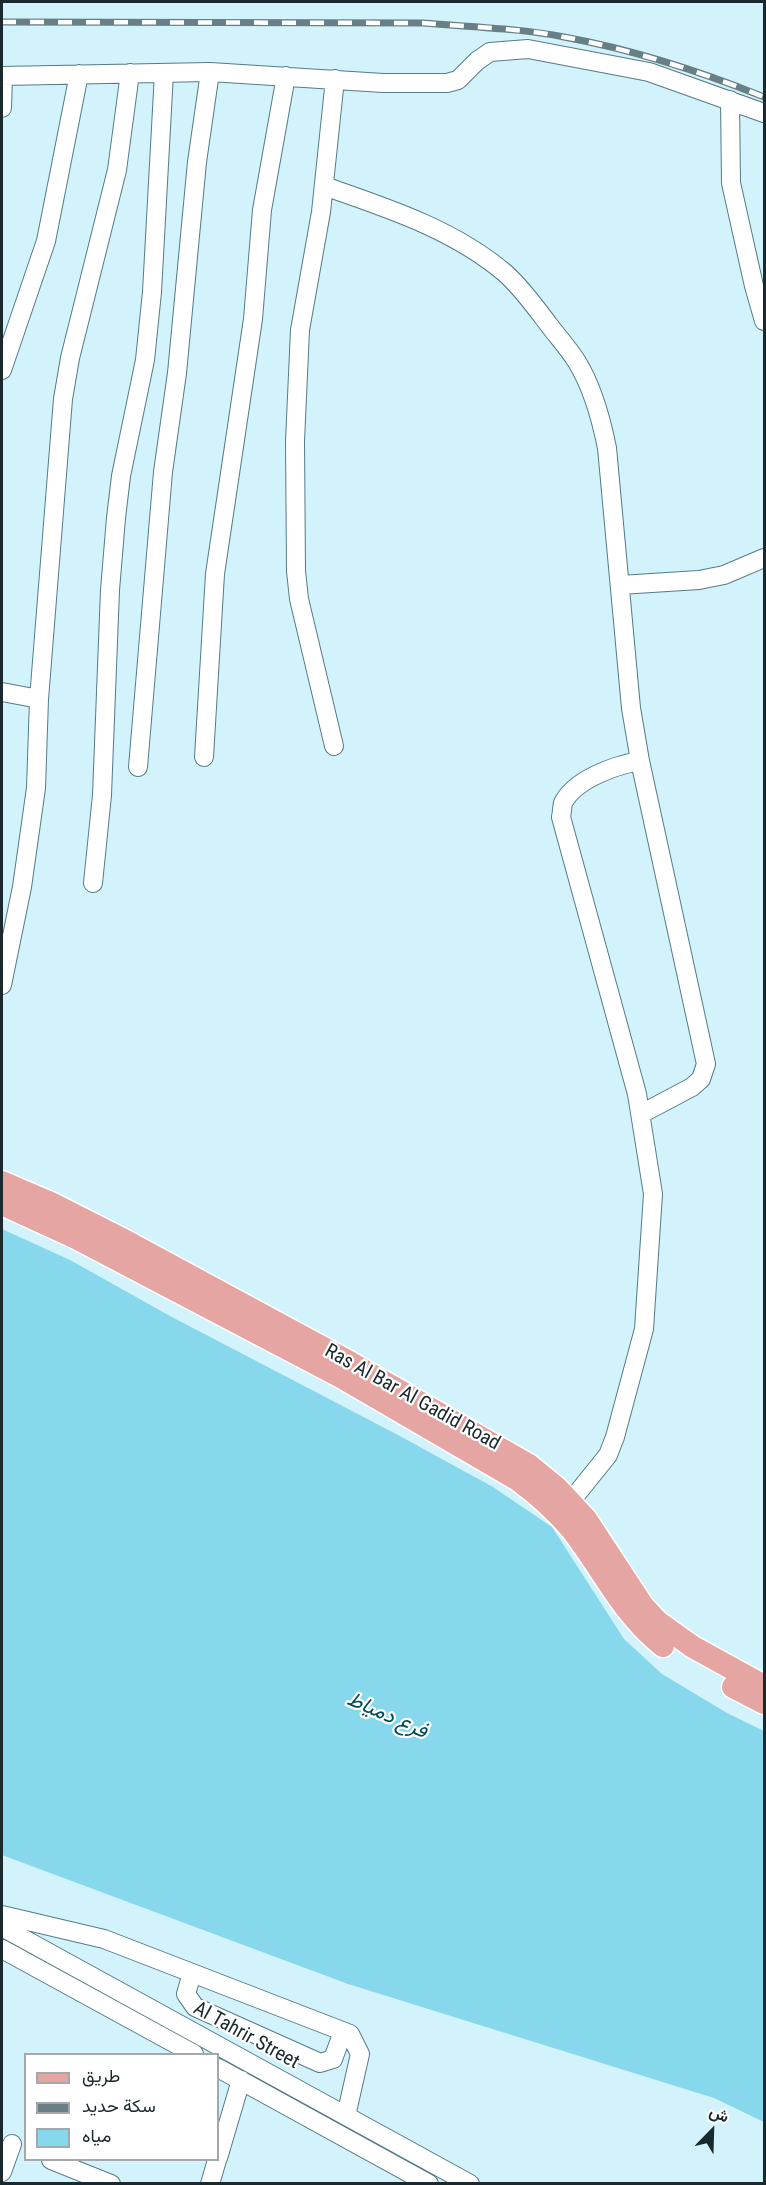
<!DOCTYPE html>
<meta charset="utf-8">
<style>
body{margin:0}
#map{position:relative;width:766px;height:2185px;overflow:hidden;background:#d2f2fc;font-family:"Roboto Condensed",Vazirmatn,sans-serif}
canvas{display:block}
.frame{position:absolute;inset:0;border:3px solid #19292d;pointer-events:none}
.legend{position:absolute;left:24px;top:2053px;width:195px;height:108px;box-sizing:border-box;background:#fff;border:2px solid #a3a9ab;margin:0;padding:8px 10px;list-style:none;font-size:18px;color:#19292d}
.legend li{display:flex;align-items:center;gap:12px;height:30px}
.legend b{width:30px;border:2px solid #a3a9ab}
.north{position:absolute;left:682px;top:2101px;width:60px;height:60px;-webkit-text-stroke:4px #fff;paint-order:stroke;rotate:23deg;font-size:16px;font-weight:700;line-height:24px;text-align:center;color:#19292d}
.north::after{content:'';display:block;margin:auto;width:21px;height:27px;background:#19292d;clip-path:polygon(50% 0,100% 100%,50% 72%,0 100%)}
</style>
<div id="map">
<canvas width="766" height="2185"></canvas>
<div class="frame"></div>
<ul class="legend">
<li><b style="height:8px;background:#e5a5a2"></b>طريق</li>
<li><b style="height:8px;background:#687f85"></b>سكة حديد</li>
<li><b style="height:16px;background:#87d8ed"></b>مياه</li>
</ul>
<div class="north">ش</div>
</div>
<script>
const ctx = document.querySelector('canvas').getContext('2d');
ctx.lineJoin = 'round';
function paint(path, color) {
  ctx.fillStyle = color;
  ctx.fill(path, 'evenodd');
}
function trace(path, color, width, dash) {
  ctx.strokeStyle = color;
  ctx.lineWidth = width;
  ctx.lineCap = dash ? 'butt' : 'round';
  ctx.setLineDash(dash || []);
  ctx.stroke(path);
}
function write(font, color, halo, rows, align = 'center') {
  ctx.font = font + ' "Roboto Condensed",Vazirmatn,sans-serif';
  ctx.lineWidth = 4.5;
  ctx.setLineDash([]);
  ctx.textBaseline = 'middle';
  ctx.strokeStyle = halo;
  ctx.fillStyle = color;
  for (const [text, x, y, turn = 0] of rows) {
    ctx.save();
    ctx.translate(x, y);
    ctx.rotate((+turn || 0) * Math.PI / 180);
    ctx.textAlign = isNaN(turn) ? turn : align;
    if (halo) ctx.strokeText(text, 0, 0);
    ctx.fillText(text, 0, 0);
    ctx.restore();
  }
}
paint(new Path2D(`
 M2 1229 70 1260 170 1316 398 1435 493 1487 552 1527 624 1639 662 1674 727 1713 764 1731V2122L714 2098 348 1984 2 1855Z`), '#87d8ed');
const minor = new Path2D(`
 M2 76 210 72 383 83H447L458 80 477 61 490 52 528 49 649 72 764 113
 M730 100 731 183 754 286 764 321
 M2 108 3 76
 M324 186C387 208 453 229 505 273 522 288 536 308 549 325 558 337 569 349 577 362 593 388 601 418 607 448L631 708 640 761C616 765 575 779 563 803 562 807 562 813 561 817L637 1094 653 1194 644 1329 615 1437 608 1455 571 1501
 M2 370 46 241 79 74
 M620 585 699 580 724 575 764 558
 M2 692 39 699
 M334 746 299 599 296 571 295 441 300 330 321 212 335 79
 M204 757 215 574 253 319 262 210 286 76
 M640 761 706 1064 701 1079 692 1087 641 1114
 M138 767 163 472 177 373 197 162 210 72
 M93 883 102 795 110 590 116 518 121 476 145 360 152 292 164 73
 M2 985 22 887 36 788 39 699 63 399 70 358 117 170 130 73
 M2 1915 104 1939 350 2034 360 2054 346 2116
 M2 1927 470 2184
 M2 1949 194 2054
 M192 1973 186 1994 195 2007 320 2063 333 2059 343 2032
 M218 2068 429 2184
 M218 2158 241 2080
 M51 2160 111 2184
 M2 2172 12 2144
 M210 2184 217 2160`);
const major = new Path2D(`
 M2 1182 51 1203 120 1238 351 1363 529 1465 557 1488 586 1519 643 1606 658 1622 693 1647 764 1686
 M2 1204 76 1238 341 1377 518 1480C538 1495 556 1511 572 1530 603 1570 623 1615 663 1646
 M733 1687 764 1703`);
trace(minor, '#557b86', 20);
trace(major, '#fff', 25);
trace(minor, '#fff', 18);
trace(major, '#e5a5a2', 22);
const rail = new Path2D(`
 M2 22 423 23C469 27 519 28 564 37 630 49 702 72 764 97`);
trace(rail, '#687f85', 7);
trace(rail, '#fff', 4.5, [14]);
write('20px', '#19292d', '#fff', [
 ["Ras Al Bar Al Gadid Road",412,1398,29],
 ["Al Tahrir Street",246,2036,29]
]);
write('italic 21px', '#004b5a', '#fff', [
 ["فرع دمياط",387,1716,24]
]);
</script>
